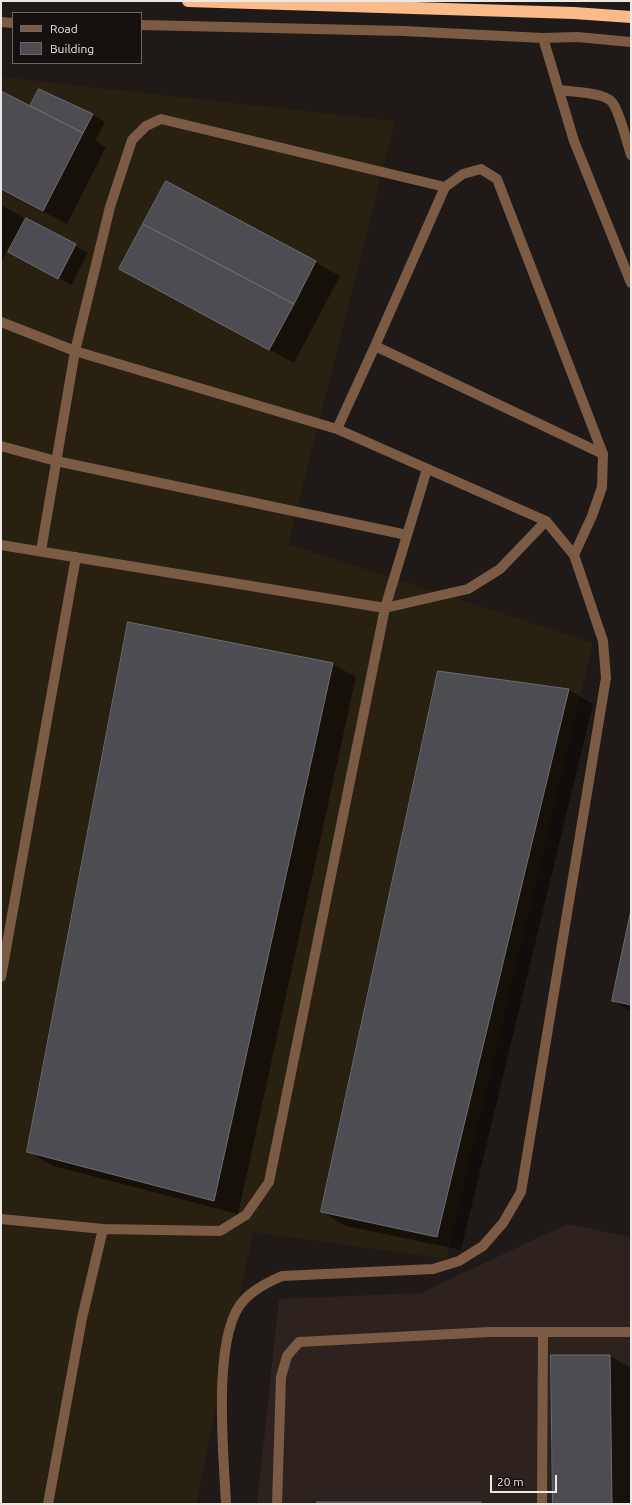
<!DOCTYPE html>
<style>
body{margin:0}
#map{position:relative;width:632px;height:1505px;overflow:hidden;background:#1f1a17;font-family:Ubuntu,sans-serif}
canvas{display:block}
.frame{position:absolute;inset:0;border:2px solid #ece8e6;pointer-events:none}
.legend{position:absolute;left:12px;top:12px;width:130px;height:52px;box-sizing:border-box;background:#16110f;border:1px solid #6c6765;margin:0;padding:5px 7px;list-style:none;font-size:12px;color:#ece8e6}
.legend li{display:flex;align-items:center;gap:8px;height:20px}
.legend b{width:20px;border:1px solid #6c6765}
.scale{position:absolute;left:490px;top:1475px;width:67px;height:18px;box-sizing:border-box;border:2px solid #ece8e6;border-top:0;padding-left:5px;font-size:12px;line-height:14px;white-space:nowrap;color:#ece8e6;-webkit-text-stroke:3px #16110f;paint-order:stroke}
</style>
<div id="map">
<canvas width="632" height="1505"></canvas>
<div class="frame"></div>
<ul class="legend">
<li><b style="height:5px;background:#7b5b43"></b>Road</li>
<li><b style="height:11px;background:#4c4c52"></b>Building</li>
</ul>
<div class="scale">20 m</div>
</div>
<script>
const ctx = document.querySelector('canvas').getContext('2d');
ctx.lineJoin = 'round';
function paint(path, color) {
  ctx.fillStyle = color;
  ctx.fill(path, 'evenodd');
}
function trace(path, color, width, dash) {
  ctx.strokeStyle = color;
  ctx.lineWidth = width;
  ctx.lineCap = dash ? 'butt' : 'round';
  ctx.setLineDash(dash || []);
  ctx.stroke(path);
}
paint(new Path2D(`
 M1 77 395 121 288 544 593 643 446 1259 253 1232 196 1504H1Z`), '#282111');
paint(new Path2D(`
 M567 1224 631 1237V1504H257L279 1299 421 1293Z`), '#2d221d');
paint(new Path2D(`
 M1 92 31 107 92 114 105 122 95 141 106 147 67 224 1 190Z
 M167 182 340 276 294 363 120 269Z
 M1 205 88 253 71 285 21 258 10 246 1 262Z
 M332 664 356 677 238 1214 53 1166 29 1152Z
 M569 690 593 704 461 1250 346 1226 322 1212Z
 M631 915V1011L613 1001Z
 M552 1356H610L631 1368V1504H554Z`), '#0007');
const building = new Path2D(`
 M39 89 93 114 83 133 30 106Z
 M1 91 83 133 43 211 1 189Z
 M166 181 316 261 294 304 143 224Z
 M26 218 76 244 58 279 8 252Z
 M143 224 294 304 269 350 119 269Z
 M128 622 333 663 214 1201 27 1152Z
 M438 671 569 689 437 1237 321 1212Z
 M631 910V1005L612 1001Z
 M551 1355H610L612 1504H553Z
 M317 1502H481V1504H317Z`);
paint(building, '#4c4c52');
trace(building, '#6c6c72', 1);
trace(new Path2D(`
 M1 22 13 23
 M141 25 403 31 543 38 577 37 631 42
 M543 38 574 141 631 283
 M559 90C572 92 602 92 611 101 619 109 627 143 631 155
 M1 322 75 351 337 429 546 521 574 555 603 641 606 678 521 1192 503 1223 483 1246 459 1261 433 1269 282 1276C268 1282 254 1289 244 1300 211 1334 224 1457 226 1504
 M375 346 603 454
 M337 429 375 346 445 187 463 174 481 169 497 179 603 454 602 487 592 516 574 555
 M1 446 56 461 407 535
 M1 545 385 608 468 589 500 569 546 521
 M41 551 75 351 110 207 132 140 146 126 161 119 445 187
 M1 977 76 557
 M1 1219 103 1229 82 1318 48 1504
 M103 1229 220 1231 246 1215 269 1182 385 608 427 469
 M277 1504 281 1377 287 1356 299 1342 490 1332H631
 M542 1504 543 1332`), '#7b5b43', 10);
trace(new Path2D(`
 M188 1 574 13 631 17`), '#faba89', 12);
</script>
